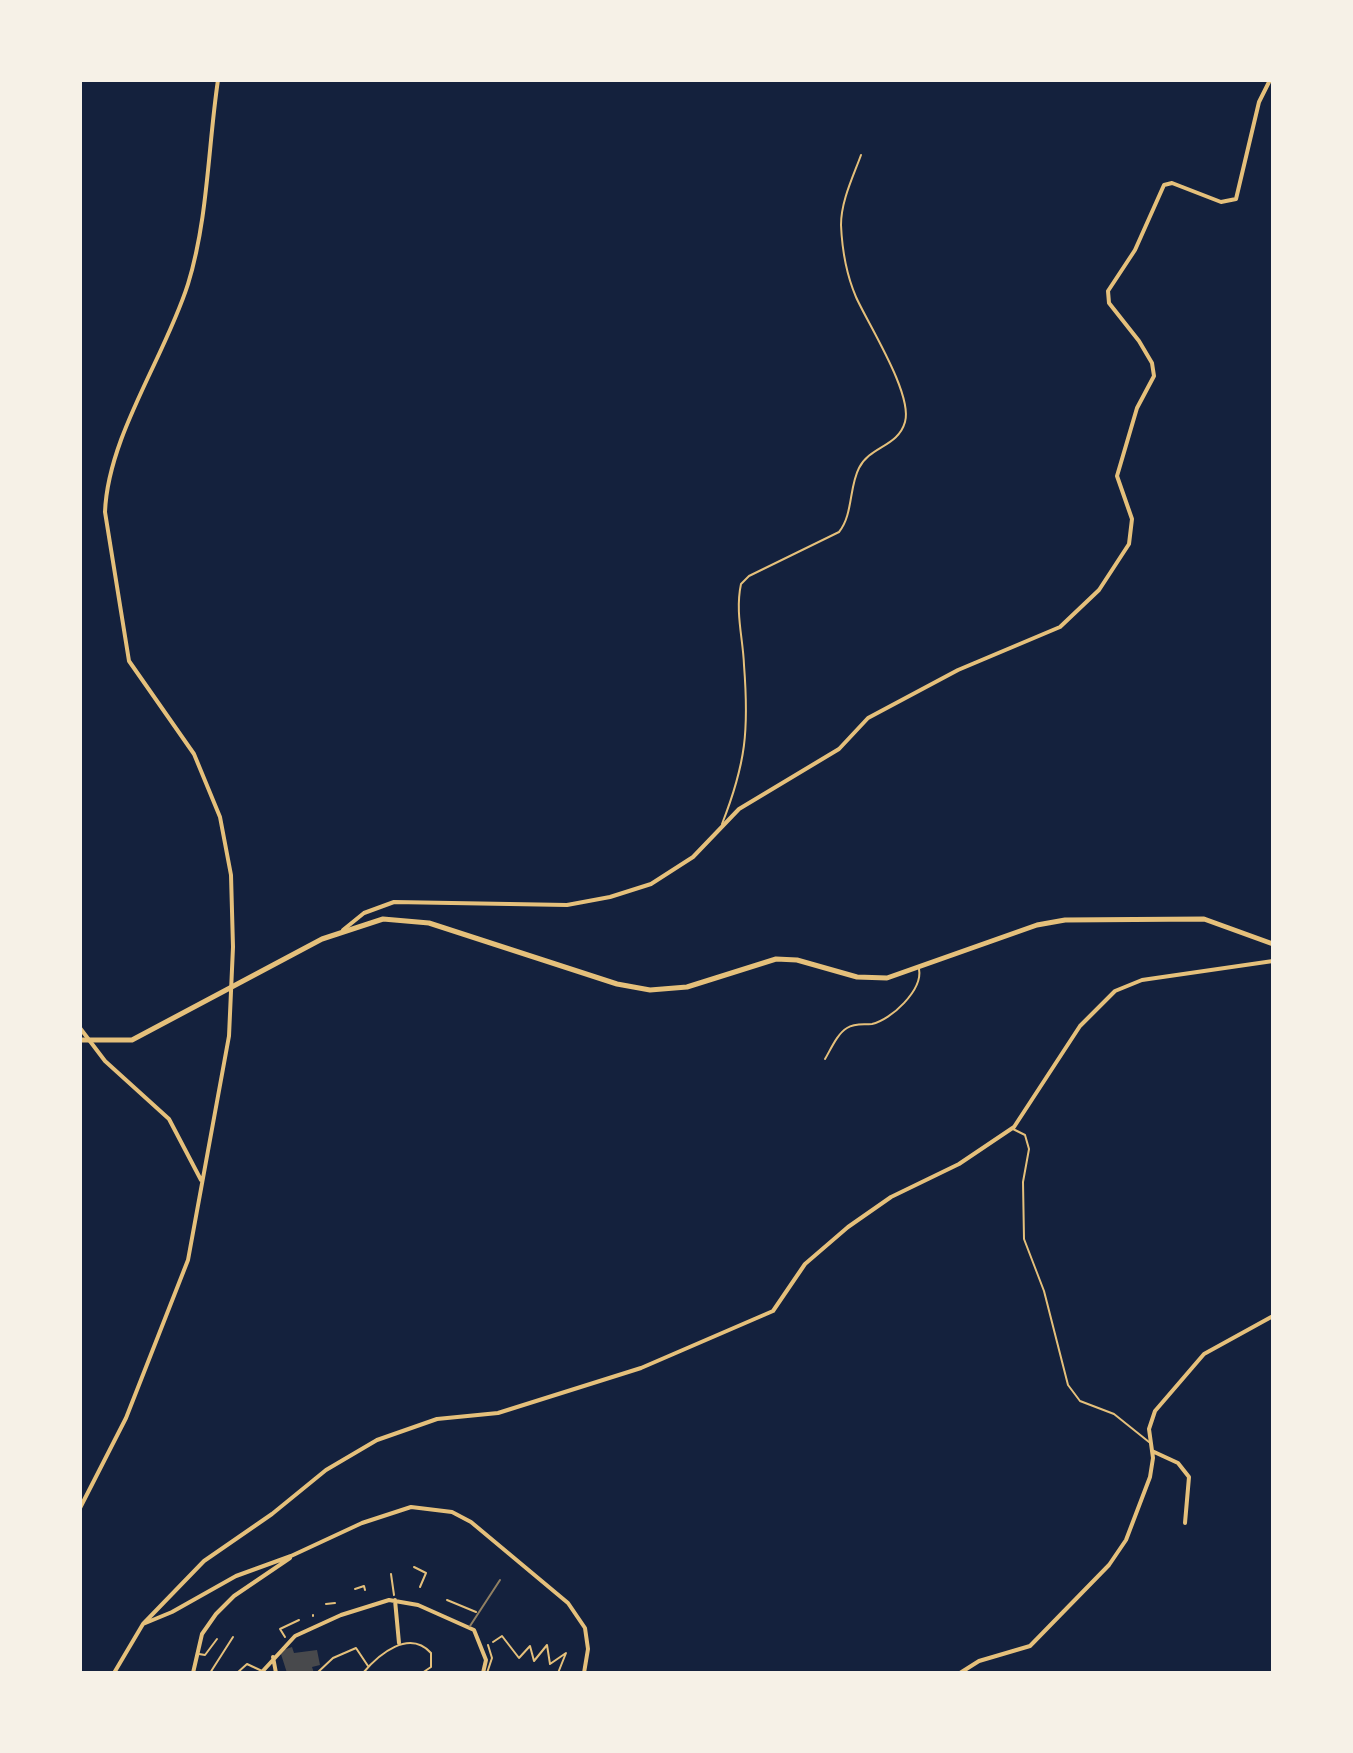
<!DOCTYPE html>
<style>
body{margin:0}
#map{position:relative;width:1353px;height:1753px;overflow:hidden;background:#14213d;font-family:Lora,serif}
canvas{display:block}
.frame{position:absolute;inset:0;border:82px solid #f6f1e7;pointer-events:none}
</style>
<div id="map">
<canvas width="1353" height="1753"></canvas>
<div class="frame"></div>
</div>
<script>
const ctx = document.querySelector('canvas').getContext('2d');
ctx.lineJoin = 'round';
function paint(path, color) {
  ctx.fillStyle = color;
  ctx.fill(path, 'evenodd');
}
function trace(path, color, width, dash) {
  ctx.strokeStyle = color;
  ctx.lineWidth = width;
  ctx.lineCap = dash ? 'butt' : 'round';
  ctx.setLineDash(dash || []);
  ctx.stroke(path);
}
paint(new Path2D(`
 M292 1647 294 1653 317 1650 320 1665 312 1667 314 1673H287L280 1651Z`), '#48494c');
trace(new Path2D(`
 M414 1567 426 1573 420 1587
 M391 1574 394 1595
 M355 1589 364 1586 365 1590
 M447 1600 476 1612
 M326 1604 335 1603
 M313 1615V1616
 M285 1637 280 1629 299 1620
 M493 1642 502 1636 519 1658 530 1646 534 1661 547 1645 550 1664 566 1653 558 1673`), '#e5c07b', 2);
trace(new Path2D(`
 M722 824C746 763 749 730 744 665 743 638 735 612 741 584L749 576 839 532C853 515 849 487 859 468 870 446 898 447 905 422 913 394 868 324 856 297 847 276 842 248 841 225 841 201 853 177 861 155
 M825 1059C831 1049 837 1034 847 1028 855 1023 863 1025 872 1024 891 1020 923 990 919 969
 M1013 1129 1025 1135 1029 1149 1023 1182 1024 1239 1044 1291 1068 1385 1080 1401 1114 1414 1149 1442
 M199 1654 205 1655 217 1639
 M210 1673 233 1637
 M237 1673 247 1664 262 1671
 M317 1673 333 1658 356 1648 368 1666
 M363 1673C379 1654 409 1629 431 1653V1667L422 1673
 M487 1673 492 1658 488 1645`), '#e5c07b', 2);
trace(new Path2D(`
 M343 930 364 913 394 902 567 905 610 897 651 884 693 857 739 809 839 749 868 718 958 670 1060 627 1099 590 1129 544 1132 519 1117 476 1137 408 1154 376 1152 363 1139 341 1109 303 1108 291 1135 250 1164 185 1172 183 1221 202 1236 199 1259 102 1270 80
 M80 1028 105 1061 169 1119 201 1180
 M1152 1451 1178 1463 1189 1477 1185 1523
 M80 1508 126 1418 188 1260 229 1036 233 947 231 875 220 817 194 754 129 661 105 512C108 436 165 357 188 284 208 219 208 147 218 80
 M395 1600 399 1643
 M143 1624 204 1561 272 1514 326 1470 377 1440 437 1419 498 1413 641 1368 773 1311 805 1264 848 1227 891 1197 959 1164 1014 1127 1080 1026 1115 991 1142 980 1273 961
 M273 1657 276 1673
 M114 1673 143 1624 172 1612 236 1576 291 1556 362 1523 411 1507 452 1512 471 1522 568 1603 585 1628 588 1649 584 1673
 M193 1673 202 1634 216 1614 234 1596 290 1558
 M261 1673 295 1636 341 1615 389 1600 418 1605 474 1630 486 1660 483 1673
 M960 1673 979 1661 1030 1646 1109 1565 1126 1540 1150 1477 1153 1458 1149 1429 1155 1411 1204 1354 1273 1316`), '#e5c07b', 4);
trace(new Path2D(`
 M80 1040H132L322 939 383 919 429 923 617 984 650 990 687 987 776 959 797 960 857 977 887 978 1037 925 1065 920 1204 919 1273 944`), '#e5c07b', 5);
trace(new Path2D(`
 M470 1626 500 1580`), '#918062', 2);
</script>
